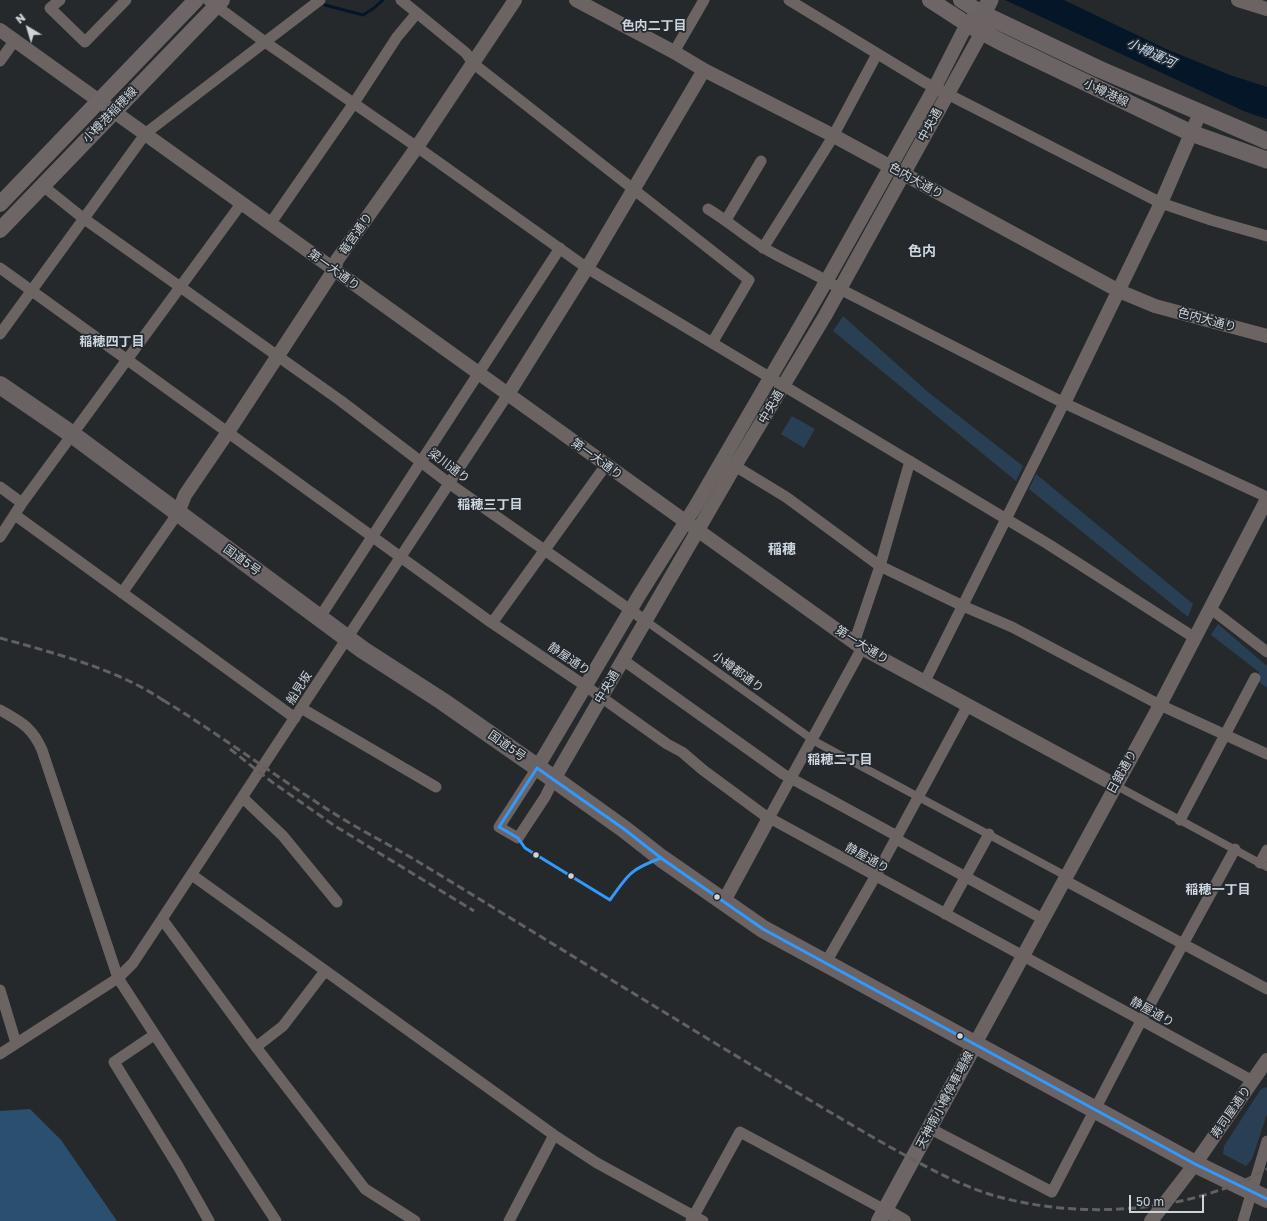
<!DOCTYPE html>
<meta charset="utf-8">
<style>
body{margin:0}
#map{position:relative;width:1267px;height:1221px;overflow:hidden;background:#26292c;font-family:"Golos Text",sans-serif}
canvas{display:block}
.north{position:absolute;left:8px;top:8px;width:40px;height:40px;-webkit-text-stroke:3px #23292f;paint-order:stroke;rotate:322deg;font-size:11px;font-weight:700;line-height:16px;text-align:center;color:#ced3d7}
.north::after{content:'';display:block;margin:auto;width:14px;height:18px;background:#ced3d7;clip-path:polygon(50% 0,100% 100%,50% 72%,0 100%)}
.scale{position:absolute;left:1129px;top:1195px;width:75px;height:18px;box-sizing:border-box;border:2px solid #ced3d7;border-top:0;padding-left:5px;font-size:12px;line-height:14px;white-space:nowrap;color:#ced3d7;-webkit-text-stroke:3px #23292f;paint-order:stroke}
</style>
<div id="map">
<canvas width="1267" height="1221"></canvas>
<div class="north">N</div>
<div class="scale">50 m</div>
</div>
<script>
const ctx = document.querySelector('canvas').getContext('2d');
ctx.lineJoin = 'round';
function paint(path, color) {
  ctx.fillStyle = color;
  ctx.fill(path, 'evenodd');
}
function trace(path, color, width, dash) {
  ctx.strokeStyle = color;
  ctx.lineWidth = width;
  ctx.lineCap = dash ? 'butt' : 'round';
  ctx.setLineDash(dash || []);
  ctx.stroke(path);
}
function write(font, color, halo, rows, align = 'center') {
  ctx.font = font + ' "Golos Text","Noto Sans JP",sans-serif';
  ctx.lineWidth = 3.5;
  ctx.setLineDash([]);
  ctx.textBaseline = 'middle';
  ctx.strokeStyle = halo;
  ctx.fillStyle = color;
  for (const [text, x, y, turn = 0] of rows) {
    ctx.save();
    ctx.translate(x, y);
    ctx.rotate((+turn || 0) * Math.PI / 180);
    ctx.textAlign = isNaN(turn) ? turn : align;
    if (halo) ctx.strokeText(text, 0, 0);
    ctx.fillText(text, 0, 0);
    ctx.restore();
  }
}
paint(new Path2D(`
 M843 316 928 392 1023 466 1016 481 833 331Z
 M792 416 815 429 804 448 781 434Z
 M1036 474 1193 604 1188 617 1029 489Z
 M1218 624 1267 666V688L1258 681 1259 672 1211 635Z
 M1267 1087V1114L1252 1159 1246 1166 1223 1154 1224 1146 1261 1089Z`), '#293f54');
paint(new Path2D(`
 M30 1109 61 1140 117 1221H0V1111Z`), '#2b4f6f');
paint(new Path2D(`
 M1005 0H1064L1166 49 1230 75 1267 87V119L1246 112Z`), '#041627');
trace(new Path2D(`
 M325 5 363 15 374 8 383 0`), '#041627', 3);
trace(new Path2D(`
 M646 621 816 742 1066 876
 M1115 785 1267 867`), '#6b6463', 8);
trace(new Path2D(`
 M60 0 50 8 85 42 126 0
 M208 0 265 42 417 147 587 268 1048 544 1195 638
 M401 0 466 53 473 63 479 68 749 280 712 343
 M789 0 924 82 1161 203 1211 220 1267 236
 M674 52 704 0
 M0 61 15 40
 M43 186 83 218 341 401 450 484 646 621
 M708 209C728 221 745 236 764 248 789 263 816 273 840 289L1064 403 1267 497
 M726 220 761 161
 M270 224 354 103 397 37 417 13
 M763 248 831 140 877 54
 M0 268 492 623 587 687 667 744 682 752 703 770 764 815 1253 1081
 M0 334 146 133 320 0
 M735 466 786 497 880 566 963 606 1012 627 1160 705 1267 754
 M0 487 22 503
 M15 515 295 718
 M0 537 22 503 241 204
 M122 593 178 513
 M1211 609 1267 652
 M320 617 560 248
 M492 623 606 465
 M854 643 880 566 910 461
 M623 660 783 774 897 836
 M925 681 1064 403
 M301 708 436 787
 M0 710C21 722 32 727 42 750L118 978 276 1221
 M537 768 499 827 518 838 545 797 554 779
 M243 798 283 836 337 902
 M769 818 862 648
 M1180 820 1255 678
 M896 839 1043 919
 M1260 863 1267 850
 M192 875 554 1135 597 1163 703 1221
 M1064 880 1267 989
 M945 914 989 834
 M825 964 875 877 968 705
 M0 990 16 1043
 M154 1035 114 1062 178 1166 209 1221
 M256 1047 283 1026 325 971
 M0 1054 118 978 133 963 166 913
 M931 1129 1052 1192 1141 1021 1235 849
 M415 1221 365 1189 256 1047 162 919 508 394
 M509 1221 554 1135
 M691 1221 740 1132 885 1210
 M1243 1221 1267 1141`), '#6b6463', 11);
trace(new Path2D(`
 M576 0 674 52 704 70 834 136 1119 291 1155 306 1267 336
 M1238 0 1267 9
 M0 30 862 648 1115 785
 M508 394 590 263 704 70
 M1064 403 1161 203 1200 113
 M178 513 185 495 228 432 334 270 337 260 417 147 515 0
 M537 768 640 594 695 507 827 280 935 87 967 24
 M554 779 735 466 825 316 982 32
 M723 903 769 818
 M975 1044 1160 705 1267 499
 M885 1210 904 1221
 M1151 1221 1195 1164 1267 1060`), '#6b6463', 14);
trace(new Path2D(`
 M930 0 967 24
 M961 0 983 14
 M0 204 196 0
 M0 230 222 0
 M879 1221 975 1044`), '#6d6566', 16);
trace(new Path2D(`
 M990 0 983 14 967 24 1001 42 1191 133 1267 160
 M983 14 1099 69 1267 141`), '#6c6464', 17);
trace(new Path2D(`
 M0 385 73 435 363 650 442 701 554 779 624 829 661 858 763 929 1195 1164 1267 1199`), '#6a6263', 18);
trace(new Path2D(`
 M0 638C54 653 121 670 167 703
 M163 700C220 735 274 775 330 811 358 829 388 844 417 861 519 923 621 986 723 1048 778 1081 834 1115 890 1147 923 1165 956 1184 992 1195 1079 1220 1187 1214 1267 1169
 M230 749 272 782 335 826 474 911`), '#636062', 3, [8, 4]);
trace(new Path2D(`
 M537 768 624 829 661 858C631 869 628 874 610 900L525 848 518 838 499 827Z
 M661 858 763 929 1195 1164 1267 1199`), '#329aff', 3);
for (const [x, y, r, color] of [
 [536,855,3.5,"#ced3d7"],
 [571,876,3.5,"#ced3d7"],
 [717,897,3.5,"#ced3d7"],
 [960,1036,3.5,"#ced3d7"]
]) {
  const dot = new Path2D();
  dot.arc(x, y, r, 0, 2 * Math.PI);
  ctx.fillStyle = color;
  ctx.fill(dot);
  trace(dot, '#23292f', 1.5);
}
write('12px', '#ced3d7', '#23292f', [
 ["小樽港線",1106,93,25],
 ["小樽港稲穂線",110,115,-46],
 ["中央通",930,125,-61],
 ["色内大通り",916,181,29],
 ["竜宮通り",356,234,-55],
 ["第一大通り",334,270,36],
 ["色内大通り",1207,320,15],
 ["中央通",771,407,-59],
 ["第一大通り",597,459,36],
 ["梁川通り",449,466,37],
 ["国道5号",242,560,36],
 ["第一大通り",862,645,32],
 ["静屋通り",569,659,34],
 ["小樽都通り",738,672,36],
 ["中央通",607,687,-59],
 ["船見坂",299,688,-57],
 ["国道5号",507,746,35],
 ["日銀通り",1122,772,-61],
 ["静屋通り",867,858,29],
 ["静屋通り",1152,1012,29],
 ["天神南小樽停車場線",945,1100,-62],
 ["寿司屋通り",1231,1112,-55]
]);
write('bold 13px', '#ced6de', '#23292f', [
 ["色内二丁目",654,26],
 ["稲穂四丁目",112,342],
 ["稲穂三丁目",490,505],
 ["稲穂二丁目",840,760],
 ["稲穂一丁目",1218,890]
]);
write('italic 13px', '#c4dcf4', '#23292f', [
 ["小樽運河",1151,53,25]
]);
write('bold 14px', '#ced6de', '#23292f', [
 ["色内",922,252],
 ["稲穂",782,550]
]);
</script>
